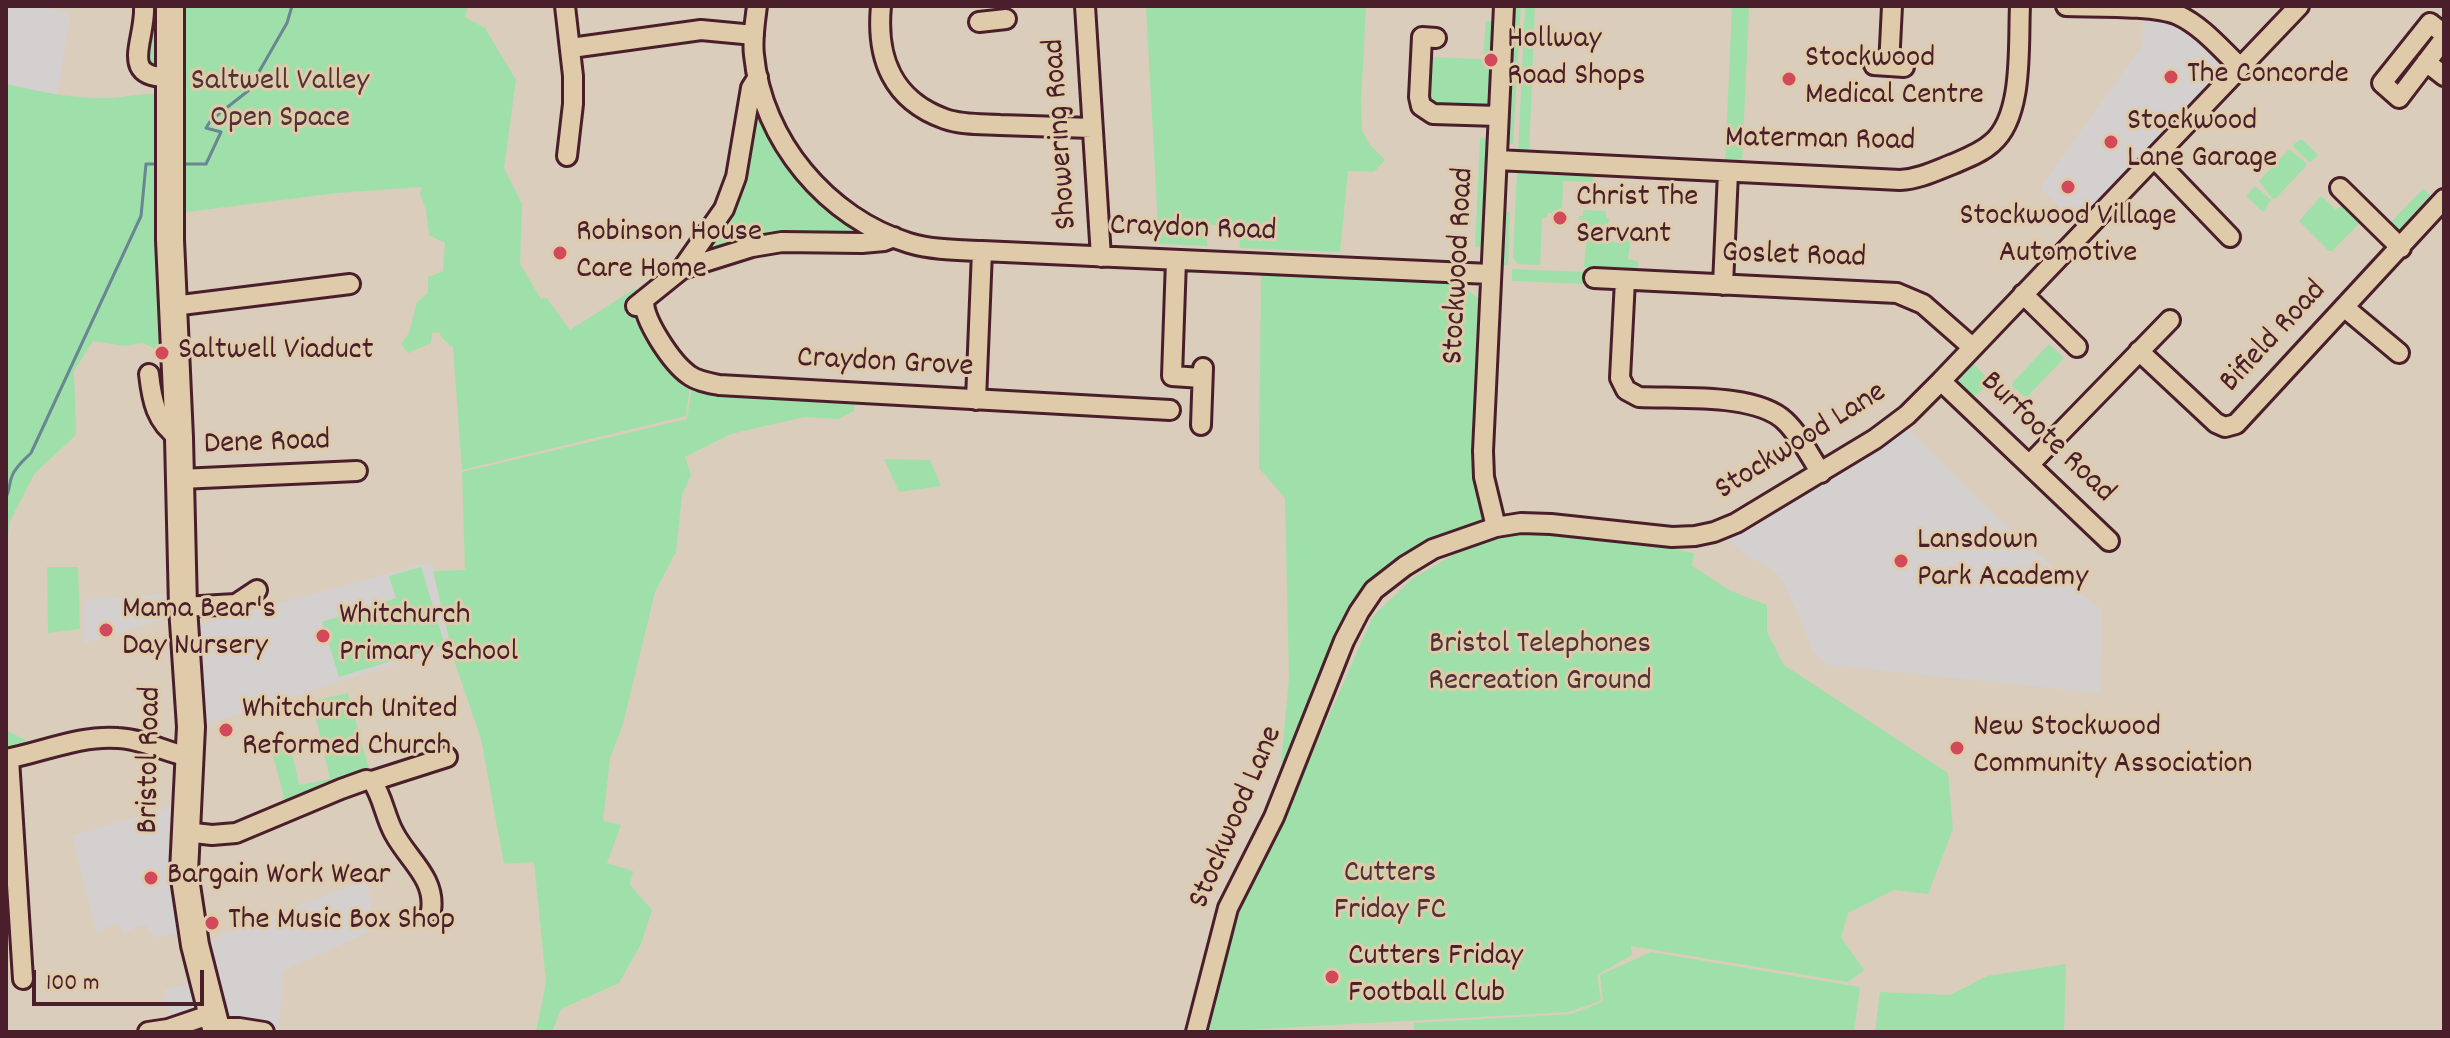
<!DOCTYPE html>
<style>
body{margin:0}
#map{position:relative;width:2450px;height:1038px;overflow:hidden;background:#dacdbb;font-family:Dekko,sans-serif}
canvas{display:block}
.frame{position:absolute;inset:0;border:8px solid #4a1f2b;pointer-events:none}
.scale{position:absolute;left:32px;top:970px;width:172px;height:36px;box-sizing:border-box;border:4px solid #4a1f2b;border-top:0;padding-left:10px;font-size:24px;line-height:28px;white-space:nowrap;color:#4a1f2b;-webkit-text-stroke:6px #dfcbaa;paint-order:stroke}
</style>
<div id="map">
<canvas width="2450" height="1038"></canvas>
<div class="frame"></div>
<div class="scale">100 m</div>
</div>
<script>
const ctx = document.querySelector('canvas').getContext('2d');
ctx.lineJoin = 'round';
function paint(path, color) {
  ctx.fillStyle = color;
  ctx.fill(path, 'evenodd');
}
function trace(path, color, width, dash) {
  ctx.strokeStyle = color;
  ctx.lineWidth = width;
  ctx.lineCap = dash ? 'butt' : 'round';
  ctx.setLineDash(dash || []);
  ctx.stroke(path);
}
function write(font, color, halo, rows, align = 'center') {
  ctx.font = font + ' Dekko,sans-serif';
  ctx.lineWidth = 6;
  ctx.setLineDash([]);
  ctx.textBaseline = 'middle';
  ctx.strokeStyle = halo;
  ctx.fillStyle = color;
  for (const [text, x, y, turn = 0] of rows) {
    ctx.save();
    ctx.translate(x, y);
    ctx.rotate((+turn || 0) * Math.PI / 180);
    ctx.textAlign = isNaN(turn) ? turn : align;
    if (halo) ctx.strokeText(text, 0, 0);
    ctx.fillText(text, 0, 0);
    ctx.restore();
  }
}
paint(new Path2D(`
 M9 6H39L70 14 58 95 6 84V28Z
 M2143 20 2171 23 2193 39 2219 64V75L2078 225 2040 188 2141 47Z
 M1908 429 1999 519 2102 611 2100 693 1828 665 1814 652 1782 578 1766 564 1747 557 1728 539Z
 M431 562 451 647 201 726 198 625Z
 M170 594 172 617 84 644 83 599Z
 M174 806 168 831 169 858 180 933 155 937 144 924 124 933 117 923 97 933 72 836Z
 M368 879 374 930 283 971 279 1027 228 1016 205 1025 207 1032H176L163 991 209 977 202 943Z`), '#d4d0cf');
paint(new Path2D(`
 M148 6H161L163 70H147L144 54Z
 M179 6H468L465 17 485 28 516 80 504 168 522 204 520 264 541 299 546 297 570 330 634 289 638 290 635 300 690 385 686 416 462 470 453 348 442 338 439 332 432 333 431 343 408 353 401 344 409 333 417 302 428 293V277L443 271 445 243 429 235 426 210 420 194 422 187 337 193 179 213Z
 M1146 6H1366L1361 101 1362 131 1370 145 1385 160 1374 172 1348 171 1340 252 1240 248 1239 226 1208 225 1207 246 1159 244Z
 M1510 6H1521L1513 144H1503Z
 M1525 6H1535L1529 154 1518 153Z
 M1732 6H1749L1742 164 1725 163Z
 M1486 21H1497L1491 108 1428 107 1425 57 1483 59Z
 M6 84C38 91 69 98 101 98 120 99 140 92 159 94L163 343 158 350 142 343 125 346 93 341 74 371 76 435 35 473 10 521 6 550Z
 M756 119 765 122 851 223 854 229 852 236 717 249 713 245V236L751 123Z
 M1480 138H1491L1485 248 1475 247Z
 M2299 140H2303L2318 155 2311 162 2308 161 2294 148 2293 145Z
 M2289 149 2306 163V166L2276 198H2272L2259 181Z
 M1529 169H1594L1593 182 1563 181 1562 213H1548L1547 217 1542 218 1540 265 1518 264 1513 258 1517 172Z
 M2255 186 2271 200 2263 212 2246 196Z
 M2423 189 2435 199 2400 235 2388 225Z
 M2321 196 2336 210 2346 201 2364 219 2332 251H2329L2299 221Z
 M1583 210 1606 211V218L1610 219 1607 224 1605 223 1601 239 1623 244 1626 236 1631 237 1628 259 1638 261V270L1584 267 1587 230H1584L1585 220H1579V216H1583Z
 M1499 212H1510L1508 265 1497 264Z
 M1512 269 1586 272 1585 284 1512 281Z
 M1261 270 1449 278 1477 297 1482 304 1487 514 1483 525 1369 584 1291 763H1281L1289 678 1285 498 1259 468Z
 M2049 344 2064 358 2027 397 2023 396 2012 386 2013 382Z
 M1973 363 1991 382 1972 399 1958 383 1959 379Z
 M692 385 855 401 854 411 838 419 804 417 731 434 685 457 691 475 682 495 676 552 655 592 623 724 610 758 603 821 621 825 607 863 633 871 630 885 652 910 641 944 619 983 561 1009 552 1032H536L546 982 534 862 504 864 481 739 455 663 433 571 465 570 462 472 687 419Z
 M884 459 930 460 941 486 899 492Z
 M1519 532 1634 541 1694 553 1692 566 1731 591 1767 605V632L1784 665 1948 773 1953 829 1928 894 1894 890 1848 913 1841 937 1864 970 1848 982 1631 946 1632 955 1597 975 1601 1001 1569 1012 1207 1032 1217 976 1234 916 1267 856 1373 616 1413 578 1471 545Z
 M47 567H78L80 629 48 633Z
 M421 567 445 645 339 677 322 622 396 598 389 576Z
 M348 693 369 769 285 801 272 752 291 747 299 785 330 779 312 701Z
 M6 730 26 740 24 748 6 756Z
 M1651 952 1860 987 1854 1032H1414V1023L1571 1014 1603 1002 1600 975Z
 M2066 964 2064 1032H1875L1880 992 1950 995 1987 976Z`), '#9fe0aa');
trace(new Path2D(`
 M182 164H206L221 132 206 128 211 120 248 91 287 23 292 6
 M6 497C10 490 9 483 12 476 16 466 24 460 31 453L141 216 146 164H158`), '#688792', 3);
const minor = new Path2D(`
 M144 6C146 41 117 79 171 77
 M565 6 573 76V104L567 156
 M757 6C755 22 752 39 754 55 762 140 827 218 909 243 932 250 958 250 982 251L1490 274
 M881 6C876 58 892 100 945 119 962 125 982 124 1000 125 1031 126 1061 127 1092 128
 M1085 6 1101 257
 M2066 6C2093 7 2155 5 2178 15 2202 26 2221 49 2240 67
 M979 22 1006 19
 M2444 34 2430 23 2382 83 2399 98 2444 39
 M1436 38 1422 37 1419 97 1421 106 1433 114 1498 116
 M571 48 701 30 754 35
 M2426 62 2444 76
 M1874 65 1904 67
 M1889 66 1892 6
 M2155 159 2230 237
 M1497 160 1900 180C1919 179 1935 171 1953 164 1967 158 1981 153 1992 143 2024 116 2018 45 2020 6
 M2340 188 2401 248
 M1176 260 1172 376 1202 378
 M682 269 724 209 736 177 751 88 758 77
 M1594 278 1897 293 1923 304 1972 347
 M1625 280 1620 378 1626 390 1639 397C1678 399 1756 393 1785 421 1799 434 1810 456 1821 473
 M1723 285 1728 172
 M2023 294 2077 347
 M644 300C643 320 672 363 689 375 697 381 709 383 719 385L1170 410
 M173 306 350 284
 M636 306 682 269 752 247 782 242 862 243 884 241 894 237
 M2344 307 2399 353
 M2139 351 2216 423 2225 427 2236 424 2444 199
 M149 374C152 401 156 422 179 438
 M1941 381 2109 541
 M976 400 982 251
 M1201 425 1203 368
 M2030 464 2170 320
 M180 479 357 471
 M1496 527 1484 477 1483 451 1504 6
 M183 607 236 604 257 590
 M6 759C43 752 80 735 118 738 144 739 166 753 191 757
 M9 759 23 979
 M372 781 447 757
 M185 832 212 835 236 833 341 789 366 780 372 781C383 797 385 817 394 833 408 860 436 878 431 911
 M216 1028H239L264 1032
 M148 1032 168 1029 212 1014
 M1196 1032 1228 908 1274 817 1344 641 1359 612 1374 590 1405 566 1433 549 1496 527 1521 523 1551 524 1672 537 1695 536 1714 532 1736 523 1875 439 1907 415 1941 381 2299 6`);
const highway = new Path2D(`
 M170 6V240L179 438 183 607 191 727 184 872 195 945 217 1032`);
trace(minor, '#4a1f2b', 24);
trace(highway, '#4a1f2b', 32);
trace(minor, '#dfcbaa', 18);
trace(highway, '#dfcbaa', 26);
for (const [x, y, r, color] of [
 [1491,60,8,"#d1495b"],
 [2171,77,8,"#d1495b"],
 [1789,79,8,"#d1495b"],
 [2111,142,8,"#d1495b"],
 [2068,187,8,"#d1495b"],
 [1560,218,8,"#d1495b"],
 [560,253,8,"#d1495b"],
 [162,353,8,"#d1495b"],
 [1901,561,8,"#d1495b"],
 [106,630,8,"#d1495b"],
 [323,636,8,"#d1495b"],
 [226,730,8,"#d1495b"],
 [1957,748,8,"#d1495b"],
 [151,878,8,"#d1495b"],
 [212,923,8,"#d1495b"],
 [1332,977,8,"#d1495b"]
]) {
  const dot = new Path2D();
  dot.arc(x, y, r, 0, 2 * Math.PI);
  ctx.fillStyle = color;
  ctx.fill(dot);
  trace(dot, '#dfcbaa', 3);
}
write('32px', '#4a1f2b', '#dfcbaa', [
 ["Hollway",1507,42],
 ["Road Shops",1507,79],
 ["Stockwood",1805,61],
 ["Medical Centre",1805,98],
 ["The Concorde",2187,77],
 ["Stockwood",2127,124],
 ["Lane Garage",2127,161],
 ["Christ The",1576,200],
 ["Servant",1576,237],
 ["Stockwood Village",2068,219,"center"],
 ["Automotive",2068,256,"center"],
 ["Robinson House",576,235],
 ["Care Home",576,272],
 ["Saltwell Viaduct",178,353],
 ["Lansdown",1917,543],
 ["Park Academy",1917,580],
 ["Mama Bear's",122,612],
 ["Day Nursery",122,649],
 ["Whitchurch",339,618],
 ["Primary School",339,655],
 ["Whitchurch United",242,712],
 ["Reformed Church",242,749],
 ["New Stockwood",1973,730],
 ["Community Association",1973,767],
 ["Bargain Work Wear",167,878],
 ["The Music Box Shop",228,923],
 ["Cutters Friday",1348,959],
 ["Football Club",1348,996]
], 'left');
write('32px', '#523238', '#dfcbaa', [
 ["Saltwell Valley",280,84],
 ["Open Space",280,121],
 ["Bristol Telephones",1540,647],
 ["Recreation Ground",1540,684],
 ["Cutters",1390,876],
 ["Friday FC",1390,913]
]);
write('32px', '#4a1f2b', '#dfcbaa', [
 ["Showering Road",1063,134,-94],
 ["Materman Road",1820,142,1],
 ["Craydon Road",1193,231,2],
 ["Goslet Road",1794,258,2],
 ["Stockwood Road",1461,266,-87],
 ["Bifield Road",2275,338,-47],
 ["Craydon Grove",885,365,3],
 ["Burfoote Road",2046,439,44],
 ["Stockwood Lane",1802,443,-32],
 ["Dene Road",267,445,-2],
 ["Bristol Road",152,760,-89],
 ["Stockwood Lane",1238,818,-67]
]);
</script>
